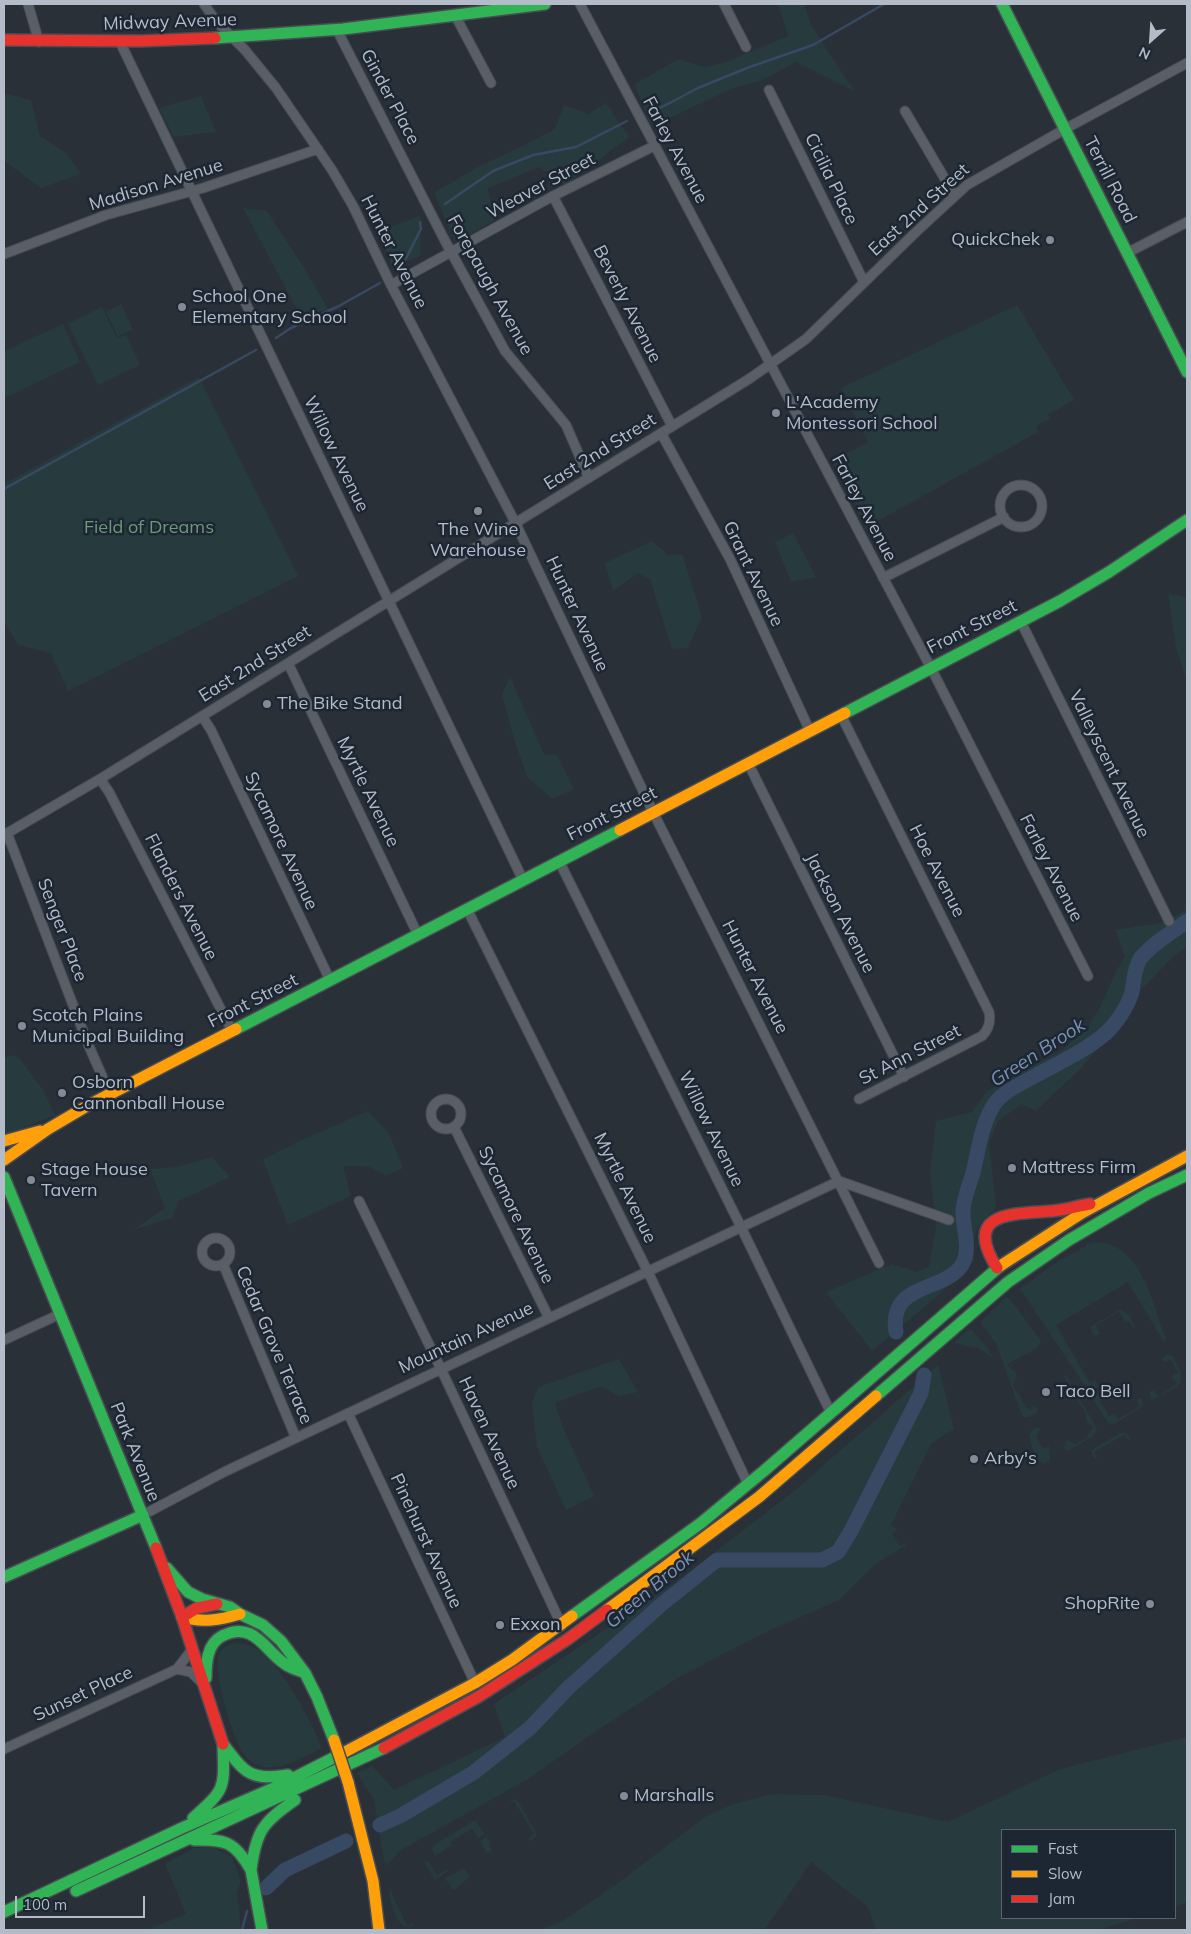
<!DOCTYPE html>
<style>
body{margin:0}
#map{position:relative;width:1191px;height:1934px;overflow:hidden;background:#2a3038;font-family:Mulish,sans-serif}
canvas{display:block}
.frame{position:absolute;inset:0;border:5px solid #b4bcc9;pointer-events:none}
.legend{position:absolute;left:1001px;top:1829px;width:175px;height:90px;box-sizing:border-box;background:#1d2633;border:1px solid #59626f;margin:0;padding:6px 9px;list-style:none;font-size:15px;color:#b4bcc9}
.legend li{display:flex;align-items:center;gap:10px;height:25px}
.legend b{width:25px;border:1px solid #59626f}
.north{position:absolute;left:1126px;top:15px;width:50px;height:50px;-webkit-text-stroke:4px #1d2633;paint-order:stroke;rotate:206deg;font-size:14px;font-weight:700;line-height:20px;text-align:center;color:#b4bcc9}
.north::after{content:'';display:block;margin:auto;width:18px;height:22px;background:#b4bcc9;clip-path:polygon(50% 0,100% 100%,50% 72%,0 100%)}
.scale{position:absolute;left:15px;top:1896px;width:130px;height:22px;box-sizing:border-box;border:2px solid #b4bcc9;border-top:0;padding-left:6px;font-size:15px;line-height:18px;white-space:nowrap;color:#b4bcc9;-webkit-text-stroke:4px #1d2633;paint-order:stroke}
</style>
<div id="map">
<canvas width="1191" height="1934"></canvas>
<div class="frame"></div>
<ul class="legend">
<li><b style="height:6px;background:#30b455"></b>Fast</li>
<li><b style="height:6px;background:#ff9f0a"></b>Slow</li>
<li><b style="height:6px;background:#e5322d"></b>Jam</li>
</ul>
<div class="north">N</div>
<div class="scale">100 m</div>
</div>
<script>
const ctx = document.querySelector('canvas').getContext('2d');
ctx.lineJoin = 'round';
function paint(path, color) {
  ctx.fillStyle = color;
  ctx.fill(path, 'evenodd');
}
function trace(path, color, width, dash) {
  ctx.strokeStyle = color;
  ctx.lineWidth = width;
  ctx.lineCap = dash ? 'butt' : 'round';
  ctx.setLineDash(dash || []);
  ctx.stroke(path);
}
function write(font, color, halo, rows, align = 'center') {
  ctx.font = font + ' Mulish,sans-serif';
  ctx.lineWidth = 5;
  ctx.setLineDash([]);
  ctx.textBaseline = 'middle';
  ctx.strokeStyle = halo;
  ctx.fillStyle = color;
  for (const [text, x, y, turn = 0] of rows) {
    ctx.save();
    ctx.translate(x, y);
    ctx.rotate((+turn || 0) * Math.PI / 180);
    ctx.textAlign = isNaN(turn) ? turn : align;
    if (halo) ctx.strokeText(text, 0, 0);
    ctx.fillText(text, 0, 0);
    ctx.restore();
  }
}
paint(new Path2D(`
 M778 4H804L811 25 854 91 796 62 763 80 730 89 662 122 650 124 635 84 679 59 704 67 724 63 788 36Z
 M4 93 31 100 40 136 66 153 81 174 41 188 4 161Z
 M201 96 216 132 174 137 159 108Z
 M606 103 629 137 565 185 539 167 488 188 494 220 456 243 434 193 476 168 531 142 555 129 564 105 588 114Z
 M243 208 267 211 303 266 328 309 301 317Z
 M420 216 421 256 392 266 379 231Z
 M121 304 133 329 118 337 106 312Z
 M1017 305 1074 400 1048 415 1050 419 1036 426 1038 432 867 527 832 461 868 442 841 388Z
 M102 307 117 338 126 335 140 365 98 385 68 324Z
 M63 324 80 362 4 398V351Z
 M199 377 298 576 68 691 51 653 18 645 4 621V484Z
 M793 533 816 577 791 582 775 542Z
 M652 541 668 555 682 554 702 617 688 648 672 649 650 579 638 573 613 591 605 563Z
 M1168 593 1187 598V680L1176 648Z
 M510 677 544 754 557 755 574 789 552 799 527 777 515 742 502 694Z
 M1187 910V946L1173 957 1139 992 1126 1016 1081 1068 1036 1111 1022 1104 998 1121 989 1143 996 1208C976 1227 971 1232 974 1261L940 1294 872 1351 826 1292 892 1264 917 1272 929 1266 936 1227 930 1171 936 1121 972 1112 987 1091 1062 1050 1088 1027 1100 1007 1115 974 1125 956 1115 930 1161 923Z
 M13 1055 19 1058 43 1090 55 1115 4 1136V1058Z
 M368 1111 389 1133 403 1168 386 1176 370 1167 343 1166 351 1196 288 1225 263 1160 293 1144Z
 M212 1157 230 1177 179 1201 172 1218 133 1230 165 1208 150 1169 177 1167Z
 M1096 1242C1142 1244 1152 1303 1166 1338L1164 1342 1128 1282 1056 1325 1090 1383 1095 1380 1098 1386 1095 1389 1089 1388 1083 1383 1020 1289 1023 1285 1024 1286 1058 1261 1086 1246V1244Z
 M1006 1297 1011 1300 1041 1341 1037 1348 1008 1364 1007 1366 1015 1371 1017 1377 1013 1385 1027 1408 1030 1410 1033 1405 1037 1408V1413L1029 1417H1024L1021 1413 996 1343 980 1322Z
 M1121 1309 1129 1315 1135 1326 1133 1327 1129 1321 1126 1323 1119 1312 1096 1325 1100 1334 1094 1336 1090 1327Z
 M969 1329 972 1330 987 1347 994 1359 978 1348 954 1343Z
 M1166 1355 1173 1356 1181 1374V1381L1177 1387 1154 1399 1151 1398 1149 1393 1153 1390 1158 1396 1177 1384 1172 1376 1178 1372 1171 1360 1164 1362 1162 1359Z
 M619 1359 638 1392 619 1396 601 1386 555 1403 562 1425 594 1496 566 1510 537 1447 532 1404 538 1387Z
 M938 1365 954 1429 931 1444 891 1525 898 1529 892 1534 899 1546 906 1543 905 1546 878 1562 839 1600 768 1631 677 1678 589 1736 528 1779 401 1850 385 1866 374 1800 357 1773 372 1766 394 1790 505 1737 494 1704 673 1584 793 1492Z
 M1066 1375 1095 1425 1097 1430 1093 1436 1068 1451 1063 1448 1067 1440 1076 1444 1086 1438 1093 1427 1087 1422 1085 1412 1064 1376Z
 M1103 1393 1105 1397 1100 1401 1109 1416 1114 1413 1118 1419 1140 1406 1137 1402 1138 1399H1142L1143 1406 1114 1424 1108 1423 1091 1396Z
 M1039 1427 1040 1430 1036 1437 1042 1447 1046 1449 1049 1445 1050 1460 1045 1464C1034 1462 1032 1445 1029 1436L1032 1430Z
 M1120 1433H1126L1130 1439 1128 1440 1124 1435 1094 1452 1097 1458 1094 1459 1092 1453V1450Z
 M234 1643C240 1643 247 1644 253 1647 278 1659 312 1721 322 1748 306 1755 283 1771 265 1767 256 1766 248 1761 243 1753 234 1740 211 1668 219 1654 222 1648 228 1645 234 1643Z
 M1187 1737V1902L1175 1906V1830H1002V1918H1138L1098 1930H876L868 1907 811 1862 766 1928 741 1930H541L566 1919 618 1883 705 1817 733 1804 773 1794 824 1795 948 1822 1060 1769Z
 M513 1799 518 1801 536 1833V1837L531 1841 529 1840V1838L534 1834 514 1801 508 1803Z
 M475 1820 485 1834 478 1838 472 1829 450 1842 452 1845 435 1856 432 1849 434 1845Z
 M486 1836 491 1844 489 1845 492 1850 487 1853 480 1841Z
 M212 1847 232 1857 241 1881 237 1893 241 1930H146L186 1914 165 1864 194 1848Z
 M426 1861 429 1862 437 1875 447 1869 448 1871 435 1880 425 1863Z
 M464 1868 470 1877 455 1889H452L445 1878Z
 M389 1888 407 1926 414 1923 413 1926C396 1932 389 1900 389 1888Z`), '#273a3e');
trace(new Path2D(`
 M653 110 664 106 698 88 747 68 813 45 884 4
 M445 204 493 171 533 155 576 147 627 121
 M400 270 421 229 420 222
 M276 338 291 328 339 306 380 283
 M4 489 256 350
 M242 1930 247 1911`), '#384963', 2.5);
trace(new Path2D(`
 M896 1332C888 1282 943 1293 962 1265 972 1249 962 1228 963 1210 964 1198 969 1185 973 1173 978 1152 981 1127 992 1108 1000 1093 1017 1086 1031 1078 1056 1064 1084 1052 1106 1033 1116 1024 1128 1006 1132 992 1134 981 1134 969 1140 959 1150 945 1174 931 1187 921
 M380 1825 400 1816 473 1773 530 1728 569 1687 662 1604 717 1560H822L838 1552 851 1531 921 1393 924 1375
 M266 1888 285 1870 346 1841`), '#384963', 15);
const street = new Path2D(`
 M28 4 39 42
 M204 4 216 21 245 50 276 88 332 170 353 206 391 285 516 524 653 812 879 1263
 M580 4 931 668 1088 976
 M724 4 746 47
 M456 17 491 83
 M337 30 444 239 505 351 566 425 589 478
 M120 42 523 880
 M769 90 864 282
 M905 111 955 196
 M553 196 672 426
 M1127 253 1187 222
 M4 254 106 215 203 188 318 149
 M391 285 553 196 654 146
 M661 433 730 559 810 731
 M1000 506a21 21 0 1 1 42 0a21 21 0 1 1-42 0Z
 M883 578 1004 517
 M1021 622 1169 921
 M288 663 418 935
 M841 715 989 1012C991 1022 989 1029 982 1036L859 1099
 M202 716 211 730 330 980
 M748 763 904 1077
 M100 779 109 792 232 1031
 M7 833 88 1044 110 1094
 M4 835 100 779 749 379 806 339 916 232 967 185 1065 129 1187 63
 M559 861 741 1227 831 1413
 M467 909 649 1274 748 1484
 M431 1114a15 15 0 1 1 30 0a15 15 0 1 1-30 0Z
 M454 1127 549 1318
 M359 1201 441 1369 562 1626
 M202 1252a14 14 0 1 1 28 0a14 14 0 1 1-28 0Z
 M223 1264 296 1438
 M4 1340 60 1314
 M348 1413 475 1683
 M143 1515 224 1472 839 1181 949 1220
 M177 1669 191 1672 201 1682
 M4 1749 177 1669 193 1648`);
const fast = new Path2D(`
 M1002 4 1187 372
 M215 38 343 29 545 4
 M845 713 1060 601 1109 572 1187 520
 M236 1029 620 830
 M4 1177 156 1548
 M876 1396 1008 1282 1069 1240 1149 1193 1187 1175
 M167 1568 188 1592 202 1599 230 1607 240 1614 263 1625 281 1641 305 1673 317 1697 334 1740
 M4 1577 143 1515
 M572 1616 701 1523 765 1470 1000 1266
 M206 1678C206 1663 207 1644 222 1636 254 1620 264 1650 285 1664 290 1668 297 1670 303 1672
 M223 1744C245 1773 250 1781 288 1775
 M193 1818C227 1788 224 1788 223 1744
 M194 1840C226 1839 235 1842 251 1870
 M251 1870 262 1930
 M251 1870C256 1831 263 1822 295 1800
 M76 1891 384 1748
 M4 1912 182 1828 276 1787 343 1753`);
const slow = new Path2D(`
 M620 830 845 713
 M4 1141 40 1131
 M4 1160 48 1129 87 1106 236 1029
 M1000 1266 1082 1213 1187 1156
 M607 1610 759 1497 876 1396
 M182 1617C202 1623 220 1620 240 1614
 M343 1753 475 1683 512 1660 572 1616
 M348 1782 373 1881 379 1930`);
const jam = new Path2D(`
 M4 40 140 41 215 38
 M997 1268C962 1212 1011 1214 1052 1211 1065 1210 1077 1206 1090 1204
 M156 1548 182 1617 223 1744
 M182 1617 197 1608 217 1604
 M384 1748 478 1697 568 1639 607 1610`);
trace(street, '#484c53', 11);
trace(fast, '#484c53', 14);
trace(slow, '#484c53', 14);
trace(jam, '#484c53', 14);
trace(street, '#5a5e66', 9);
trace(fast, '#30b455', 11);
trace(slow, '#ff9f0a', 11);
trace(jam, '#e5322d', 11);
const slowBridge = new Path2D(`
 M334 1740 348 1782`);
trace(slowBridge, '#484c53', 14, []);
trace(slowBridge, '#ff9f0a', 11);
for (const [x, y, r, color] of [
 [1050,240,5,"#848b96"],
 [182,307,5,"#848b96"],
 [776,413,5,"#848b96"],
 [478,511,5,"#848b96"],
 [267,704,5,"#848b96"],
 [22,1026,5,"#848b96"],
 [62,1093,5,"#848b96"],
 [1012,1168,5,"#848b96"],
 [31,1180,5,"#848b96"],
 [1046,1392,5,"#848b96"],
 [974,1459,5,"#848b96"],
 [1150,1604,5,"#848b96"],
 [500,1625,5,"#848b96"],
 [624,1796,5,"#848b96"]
]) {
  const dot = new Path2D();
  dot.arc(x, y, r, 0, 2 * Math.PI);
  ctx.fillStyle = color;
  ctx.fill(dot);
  trace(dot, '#1d2633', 2);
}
write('18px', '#b4bcc9', '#1d2633', [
 ["Midway Avenue",170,22,-2],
 ["Ginder Place",390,97,62],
 ["Farley Avenue",675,150,62],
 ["Cicilia Place",831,179,64],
 ["Terrill Road",1110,180,63],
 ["Madison Avenue",156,185,-17],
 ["Weaver Street",541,186,-28],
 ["East 2nd Street",919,210,-42],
 ["Hunter Avenue",394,252,63],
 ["Forepaugh Avenue",490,285,61],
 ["Beverly Avenue",627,304,63],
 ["East 2nd Street",600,452,-32],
 ["Willow Avenue",336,454,64],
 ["Farley Avenue",864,508,62],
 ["Grant Avenue",753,574,64],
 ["Hunter Avenue",577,614,65],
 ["Front Street",972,627,-27],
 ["East 2nd Street",255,664,-32],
 ["Valleyscent Avenue",1109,764,64],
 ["Myrtle Avenue",368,792,64],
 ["Front Street",612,814,-27],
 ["Sycamore Avenue",281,841,65],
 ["Farley Avenue",1051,868,63],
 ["Hoe Avenue",937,871,63],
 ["Flanders Avenue",181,897,63],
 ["Jackson Avenue",840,913,63],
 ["Senger Place",62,930,69],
 ["Hunter Avenue",755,977,63],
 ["Front Street",253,1001,-27],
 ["St Ann Street",910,1055,-27],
 ["Willow Avenue",711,1129,64],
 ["Myrtle Avenue",625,1188,64],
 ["Sycamore Avenue",516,1215,64],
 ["Mountain Avenue",466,1338,-25],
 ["Cedar Grove Terrace",274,1345,67],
 ["Haven Avenue",489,1433,65],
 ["Park Avenue",135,1452,68],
 ["Pinehurst Avenue",426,1541,65],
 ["Sunset Place",83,1694,-25]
]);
write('18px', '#b4bcc9', '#1d2633', [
 ["QuickChek",1040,240,"right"],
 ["School One",192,297],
 ["Elementary School",192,318],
 ["L'Academy",786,403],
 ["Montessori School",786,424],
 ["The Wine",478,530,"center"],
 ["Warehouse",478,551,"center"],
 ["The Bike Stand",277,704],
 ["Scotch Plains",32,1016],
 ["Municipal Building",32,1037],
 ["Osborn",72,1083],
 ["Cannonball House",72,1104],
 ["Mattress Firm",1022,1168],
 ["Stage House",41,1170],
 ["Tavern",41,1191],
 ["Taco Bell",1056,1392],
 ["Arby's",984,1459],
 ["ShopRite",1140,1604,"right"],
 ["Exxon",510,1625],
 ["Marshalls",634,1796]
], 'left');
write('18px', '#6b9a76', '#1d2633', [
 ["Field of Dreams",149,528]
]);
write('italic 19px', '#7c92b1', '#1d2633', [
 ["Green Brook",1038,1053,-33],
 ["Green Brook",650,1590,-40]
]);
</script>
